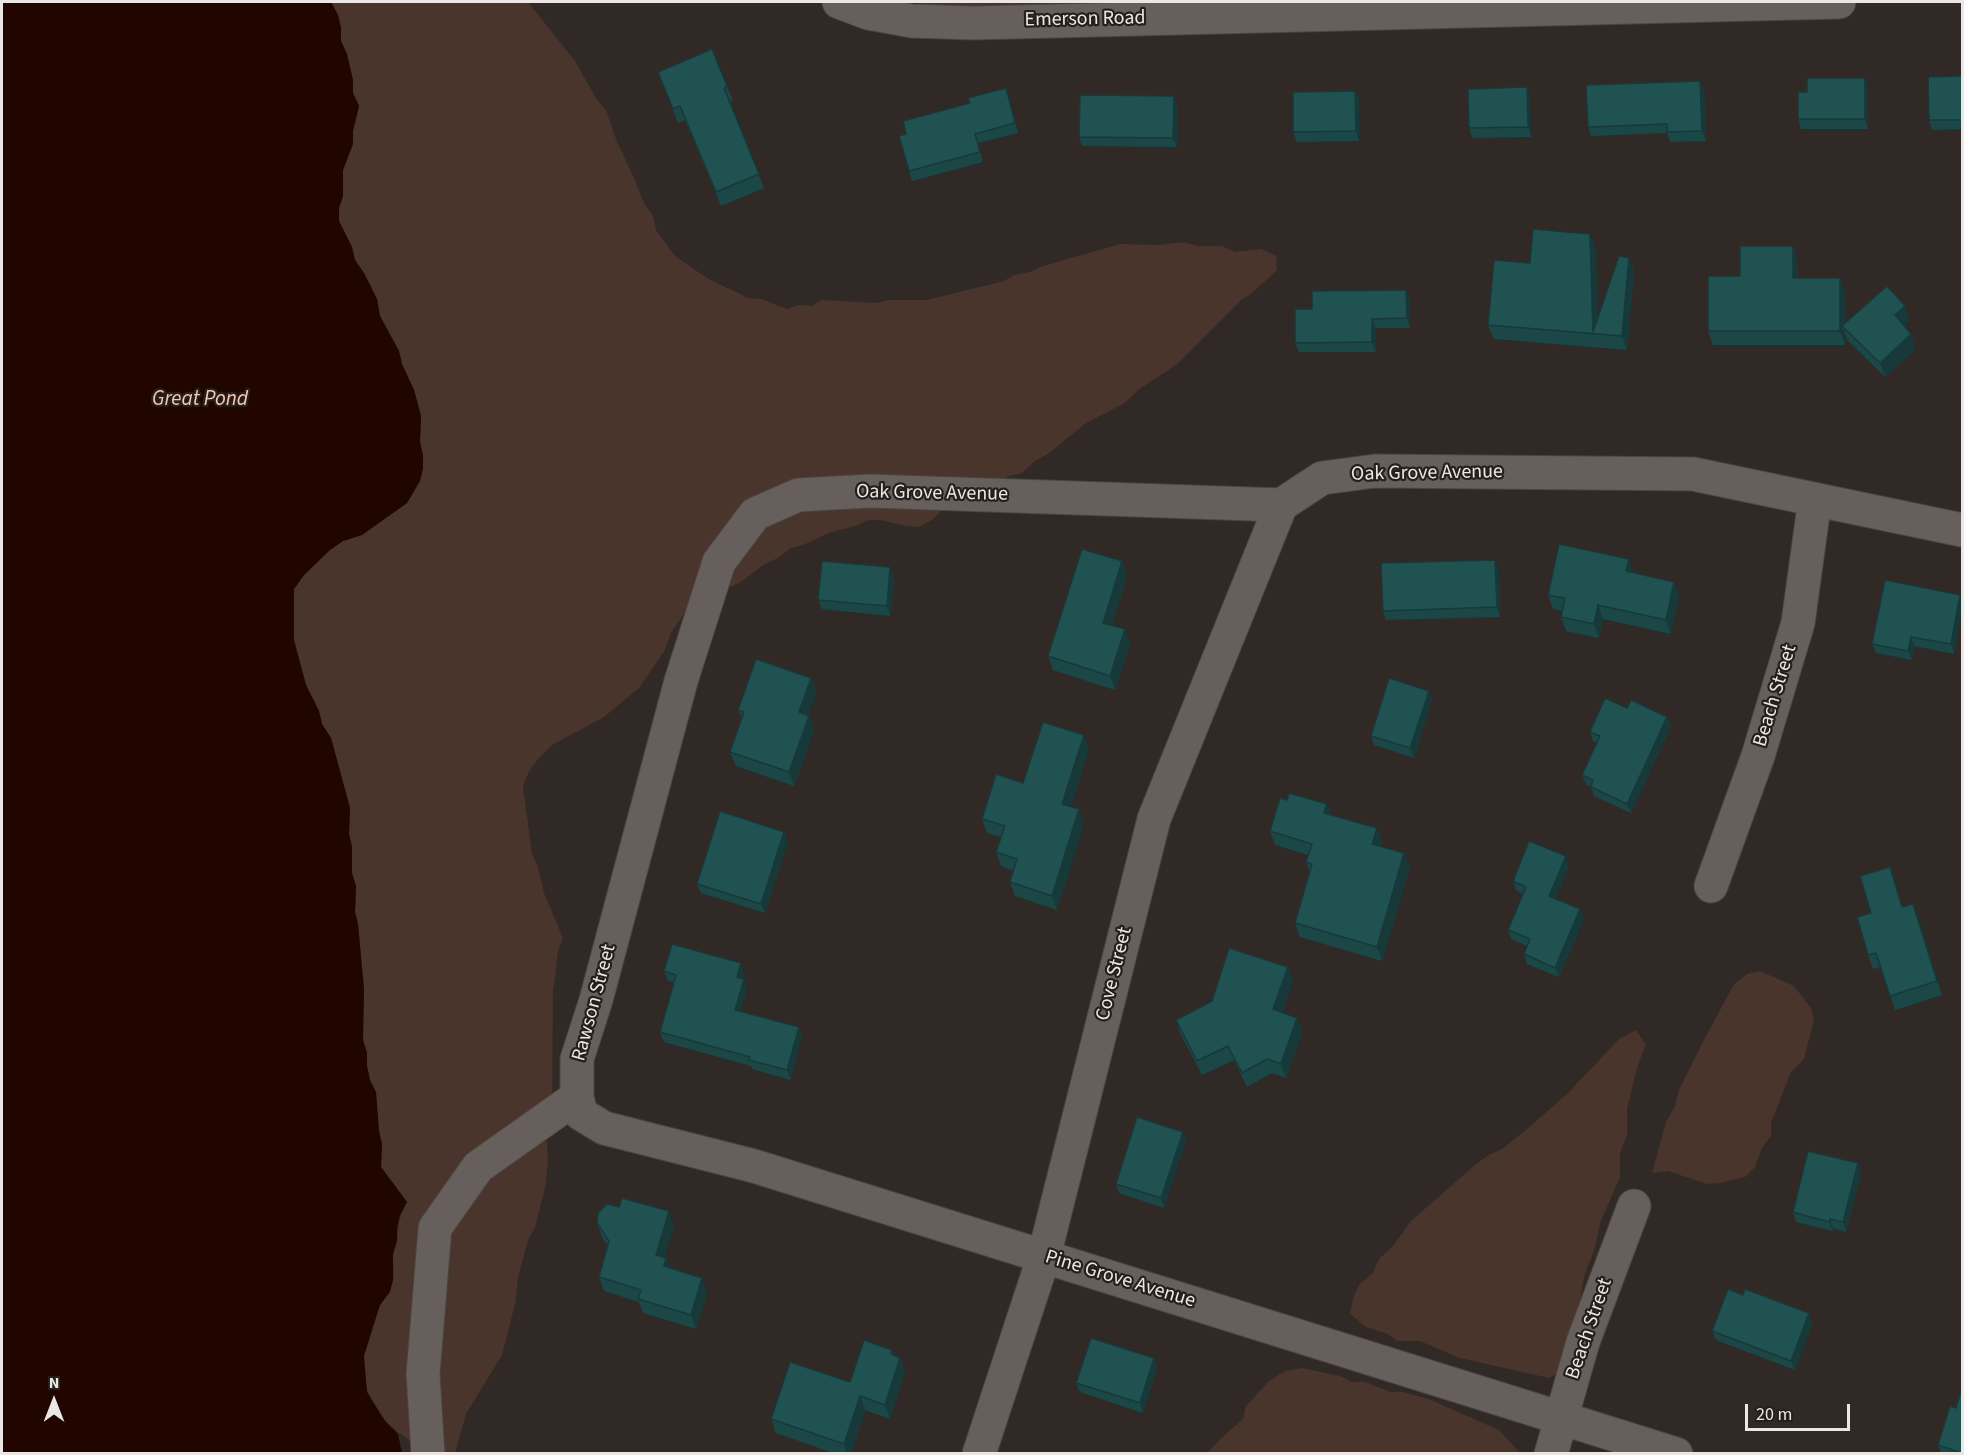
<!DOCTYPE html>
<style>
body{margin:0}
#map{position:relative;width:1964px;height:1455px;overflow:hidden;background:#302926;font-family:"Source Sans 3",sans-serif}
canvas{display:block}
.frame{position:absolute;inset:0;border:3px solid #ece7e5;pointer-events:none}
.north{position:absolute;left:24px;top:1371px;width:60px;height:60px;-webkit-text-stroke:4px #26201d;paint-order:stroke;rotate:0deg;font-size:16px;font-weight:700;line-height:24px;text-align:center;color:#ece7e5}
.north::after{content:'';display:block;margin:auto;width:21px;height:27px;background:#ece7e5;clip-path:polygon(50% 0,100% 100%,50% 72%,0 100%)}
.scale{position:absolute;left:1745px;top:1404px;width:105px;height:27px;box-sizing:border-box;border:3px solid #ece7e5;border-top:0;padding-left:8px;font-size:18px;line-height:21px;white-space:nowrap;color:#ece7e5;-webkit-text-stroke:4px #26201d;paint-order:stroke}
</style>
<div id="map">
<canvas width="1964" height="1455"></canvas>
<div class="frame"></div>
<div class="north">N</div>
<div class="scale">20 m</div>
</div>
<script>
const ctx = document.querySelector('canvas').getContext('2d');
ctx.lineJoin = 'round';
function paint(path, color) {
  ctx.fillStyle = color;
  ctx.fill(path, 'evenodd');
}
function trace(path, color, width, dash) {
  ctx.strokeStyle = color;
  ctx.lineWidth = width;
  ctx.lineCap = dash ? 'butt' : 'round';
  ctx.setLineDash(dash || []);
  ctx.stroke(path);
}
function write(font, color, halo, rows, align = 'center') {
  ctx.font = font + ' "Source Sans 3",sans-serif';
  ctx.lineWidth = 4.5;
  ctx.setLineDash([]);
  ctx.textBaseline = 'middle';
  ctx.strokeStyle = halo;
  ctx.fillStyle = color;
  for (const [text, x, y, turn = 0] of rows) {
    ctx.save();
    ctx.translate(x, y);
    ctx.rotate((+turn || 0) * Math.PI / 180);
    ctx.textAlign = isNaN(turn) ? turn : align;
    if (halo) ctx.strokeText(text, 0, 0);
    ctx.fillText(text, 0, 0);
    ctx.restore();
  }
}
paint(new Path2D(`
 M331 2H528L575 61 597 100 606 110 616 139 634 178 644 203 653 216 656 230 675 256 707 278 748 298 761 299 787 309 799 305 812 306 822 300 876 303 889 300H927L1004 281 1014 275 1030 272 1043 266 1120 244 1158 245 1184 242 1197 246H1222L1235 252 1261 249 1276 256 1277 270 1251 294 1241 300 1176 365 1138 390 1125 403 1086 423 1048 454 1035 461 1022 473 1009 476 945 507 932 520 919 527 906 526 880 520H868L855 526 829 533 803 545 791 548 778 558 765 564 739 583 688 608 671 633 665 650 639 688 604 717 552 745 539 758 529 771 523 787 532 854 538 867 544 893 563 938C554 956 558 970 553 989L552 1118 546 1131 548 1163 545 1188 535 1227 528 1240 518 1278 515 1304 502 1355 466 1414 455 1453C406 1453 355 1405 364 1354 367 1339 374 1320 380 1306 384 1297 390 1292 393 1282 395 1273 392 1264 393 1255 394 1250 396 1246 397 1241 399 1223 398 1220 407 1202L381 1167 382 1144 379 1131 376 1093 370 1080 367 1066V1053L363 1040 364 989 358 924 355 912 356 886 352 873V847L349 834 350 808 331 738 322 724 319 711 306 685 294 640V589L304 575 330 550 343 541 362 535 407 503 420 481 423 468V455L420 442 421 416 414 390 402 364 399 351 380 316 377 299 364 273 355 260 352 247 339 221V208L343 196V170L353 144V131L359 106 353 93V80L347 54 341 41V28L338 15Z
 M905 2H1176L971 7 925 5Z
 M1760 971 1794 986 1811 1008 1814 1020 1804 1059 1791 1072 1771 1123V1136L1762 1148 1755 1167 1745 1177 1719 1183 1707 1184 1668 1171 1652 1173 1666 1122 1675 1106 1679 1090 1705 1038 1734 984 1747 974Z
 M1636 1030 1646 1045 1638 1064 1627 1109V1135L1620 1153V1177L1601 1221 1594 1251 1584 1276 1580 1302 1560 1371 1549 1378 1460 1358 1420 1341H1397L1388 1334 1366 1327 1350 1314 1353 1298 1359 1285 1373 1273 1379 1259 1392 1247 1411 1221 1476 1164 1489 1155 1502 1149 1527 1129 1567 1094 1619 1039Z
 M1302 1368 1340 1376 1352 1382H1365L1391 1392H1403L1429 1399 1499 1430 1520 1453H1208L1220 1439 1243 1419 1246 1406 1269 1381 1285 1371Z`), '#49352c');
paint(new Path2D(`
 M2 2H331L338 15 341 28V41L347 54 353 80V93L359 106 353 131V144L343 170V196L339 208V221L352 247 355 260 364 273 377 299 380 316 399 351 402 364 414 390 421 416 420 442 423 455V468L420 481 407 503 362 535 343 541 330 550 304 575 294 589V640L306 685 319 711 322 724 331 738 350 808 349 834 352 847V873L356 886 355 912 358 924 364 989 363 1040 367 1053V1066L370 1080 376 1092 379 1131 382 1144 381 1167 407 1202 400 1215 397 1228V1241L393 1254V1279L390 1292 380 1305 364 1356 367 1392 385 1421 398 1434 402 1453H2Z`), '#210600');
const street = new Path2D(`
 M1711 886 1758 756 1798 623 1815 499
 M577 1097 581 1114 604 1128 754 1166 1676 1454
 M428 1454 423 1374 435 1228 478 1167 577 1097V1059L596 1000 681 681 719 562 755 514 798 495 870 491 1281 505 1322 478 1375 471 1693 474 1962 530
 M979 1454 1044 1256 1154 819 1281 505
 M1551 1454 1583 1342 1634 1206`);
const secondary = new Path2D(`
 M839 2 868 13 912 21 973 23 1839 2`);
trace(street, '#4b4542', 35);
trace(secondary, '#4b4542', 35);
trace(street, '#675f5c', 33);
trace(secondary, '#675f5c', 33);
paint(new Path2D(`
 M658 72 727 86 733 100 729 102 764 188 721 206 685 120 678 123Z
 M1962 76V129L1932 130 1929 120Z
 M1527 87 1530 97 1531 137 1472 138 1469 128Z
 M1868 88V129H1801L1798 119 1807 92Z
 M1355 91 1359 100V141L1297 142 1293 132Z
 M1704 91 1706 141 1670 142 1667 133 1591 136 1588 127Z
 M1174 96 1177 106V147L1082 146 1079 137Z
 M1009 98 1018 133 978 143 983 162 912 181 909 171 906 134Z
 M1596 248 1597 319 1629 258 1634 272 1627 350 1494 339 1488 325 1530 263Z
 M1798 260V278L1845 293V323L1910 320 1904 325 1916 348 1885 377 1847 340 1845 334V345H1713L1708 331 1740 276Z
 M1406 290 1410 299V328H1376V352H1299L1295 343 1312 309Z
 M1122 561 1127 575 1112 625 1130 643 1115 690 1053 670 1048 656Z
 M890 567 894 577 890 616 822 609 818 600Z
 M1499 570 1500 617 1386 620 1383 611Z
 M1634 573 1679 596 1671 634 1603 619 1599 638 1566 631 1561 617 1562 611 1553 609 1548 595Z
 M1960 595 1954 654 1914 646 1912 660 1876 653 1872 644Z
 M1429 691 1432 700 1414 758 1374 745 1371 736Z
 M817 692 808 715 814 730 794 786 736 766 730 752 742 719 738 710Z
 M1627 708 1667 717 1671 726 1631 813 1594 796 1591 787 1586 784 1582 775 1597 743 1593 741 1590 732Z
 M1089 749 1071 806 1079 809 1084 823 1057 910 1015 896 1010 882 1014 871 1001 866 996 852 1001 837 987 833 982 819 1023 783Z
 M1287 800 1327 804 1331 815 1382 842 1381 846 1410 867 1382 961 1300 937 1295 923 1310 873 1306 862 1308 855 1275 845 1270 831Z
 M788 841 765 913 701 893 697 884Z
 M1569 866 1555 898 1584 919 1559 977 1527 964 1524 954 1527 946 1511 939 1508 930 1523 894 1516 890 1513 881Z
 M1890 867 1903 907 1913 904 1942 995 1895 1010 1881 967 1873 969 1868 955 1871 913Z
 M1288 967 1293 981 1282 1012 1297 1018 1302 1032 1286 1078 1272 1073 1247 1087 1234 1060 1202 1075 1181 1035 1176 1020Z
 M664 971 744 973 743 979 747 988 740 1012 799 1027 802 1036 791 1080 752 1069 751 1066 664 1042 660 1032 674 982 668 981Z
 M1183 1132 1186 1141 1164 1208 1119 1193 1116 1184Z
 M1858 1163 1861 1173 1846 1232 1833 1228V1231L1796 1222 1793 1212Z
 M597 1223 674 1225 664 1258H666L670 1268 707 1292 696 1329 643 1313 639 1302 604 1291 599 1277 608 1246 602 1237Z
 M1812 1323 1795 1370 1716 1340 1712 1331Z
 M892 1350 894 1356 900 1358 905 1372 890 1419 865 1410 851 1454H836L776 1433 771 1419 850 1382Z
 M1154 1358 1157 1368 1143 1413 1080 1392 1076 1383Z
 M1962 1388V1454H1942L1938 1445 1956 1408Z`), '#1c4747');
paint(new Path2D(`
 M1865 78 1868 88V129L1865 119Z
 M1700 81 1704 91 1706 141 1702 131Z
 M1527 87 1530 97 1531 137 1528 127Z
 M1355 91 1359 100V141L1356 131Z
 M1174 96 1177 106V147L1173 138Z
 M1590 234 1596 248 1598 334 1593 332Z
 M1793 246 1798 260V293L1793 278Z
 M1629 258 1634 272 1627 350 1622 336Z
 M1840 278 1845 293V329L1842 326 1845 334V345L1840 331Z
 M1406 290 1410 299V328L1407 318Z
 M1905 306 1910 320 1900 329 1895 315Z
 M1372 319 1376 328V352L1372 342Z
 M1911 334 1916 348 1885 377 1880 363Z
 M1629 559 1634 573 1626 571Z
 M1495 560 1499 570 1500 617 1497 607Z
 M1122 561 1127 575 1108 637 1103 623Z
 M890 567 894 577 890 616 887 606Z
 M1674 582 1679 596 1671 634 1666 620Z
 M1960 595 1962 600V611L1954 654 1951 644Z
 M1598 605 1603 619 1599 638 1594 624Z
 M1125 629 1130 643 1115 690 1110 676Z
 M1911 637 1914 646 1912 660 1908 651Z
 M811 678 817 692 804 726 799 712Z
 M1429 691 1432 700 1414 758 1410 748Z
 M809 716 814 730 794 786 789 772Z
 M1667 717 1671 726 1631 813 1627 804Z
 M1084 735 1089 749 1067 818 1062 804Z
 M1327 804 1332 818 1324 813Z
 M1079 809 1084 823 1057 910 1052 896Z
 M1377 828 1382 842 1377 858 1372 844Z
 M784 832 788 841 765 913 761 904Z
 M1404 853 1410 867 1382 961 1377 947Z
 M1566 856 1569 866 1553 905 1549 896Z
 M1913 904 1919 918 1942 995 1937 981Z
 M1580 909 1584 919 1559 977 1555 968Z
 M741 963 744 973 741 987 737 977Z
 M1288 967 1293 981 1278 1023 1273 1009Z
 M744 979 747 988 738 1020 735 1010Z
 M1297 1018 1302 1032 1286 1078 1281 1064Z
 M799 1027 802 1036 791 1080 787 1070Z
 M1183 1132 1186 1141 1164 1208 1161 1198Z
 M1858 1163 1861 1173 1846 1232 1843 1222Z
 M669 1211 674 1225 661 1269 656 1255Z
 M1830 1219 1833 1228V1231L1829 1222Z
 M666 1258 671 1272 664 1266Z
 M702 1278 707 1292 696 1329 691 1315Z
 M1809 1313 1812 1323 1795 1370 1791 1361Z
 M900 1358 905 1372 890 1419 885 1405Z
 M1154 1358 1157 1368 1143 1413 1140 1403Z
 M860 1396 865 1410 851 1454H847L844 1444Z`), '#173939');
const building = new Path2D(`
 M712 49 727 86 724 88 759 174 716 192 680 106 673 109 658 72Z
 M1962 76V120H1929L1928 77Z
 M1807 78H1865V119H1798V92H1807Z
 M1700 81 1702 131 1667 132V124L1588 127 1586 85Z
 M1527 87 1528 127 1469 128 1468 89Z
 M1006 88 1015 123 975 134 980 152 909 171 899 136 906 134 903 121 970 103 968 98Z
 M1355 91 1356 131 1293 132V92Z
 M1080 95 1174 96 1173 138 1079 137Z
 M1533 229 1590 234 1593 332 1619 256 1629 258 1622 336 1488 325 1494 260 1530 263Z
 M1740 246H1793V278H1840V331H1708V276H1740Z
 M1887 286 1905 306 1895 315 1911 334 1880 363 1842 326Z
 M1406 290 1407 318 1372 319V342L1295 343V309H1312V291Z
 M1559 544 1629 559 1626 571 1674 582 1666 620 1598 605 1594 624 1561 617 1565 598 1548 595Z
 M1082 549 1122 561 1103 623 1125 629 1110 676 1048 656Z
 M1495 560 1497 607 1383 611 1381 563Z
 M822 561 890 567 887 606 818 600Z
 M1885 580 1960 595 1951 644 1911 637 1908 651 1872 644Z
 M756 659 811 678 799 712 809 716 789 772 730 752 744 712 738 710Z
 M1389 678 1429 691 1410 748 1371 736Z
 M1605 698 1627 708 1631 700 1667 717 1627 804 1591 787 1593 780 1582 775 1600 736 1590 732Z
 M1043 722 1084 735 1062 804 1079 809 1052 896 1010 882 1017 859 996 852 1005 826 982 819 996 774 1023 783Z
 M1289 793 1327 804 1324 813 1377 828 1372 844 1404 853 1377 947 1295 923 1312 864 1306 862 1312 844 1270 831 1280 798 1287 800Z
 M720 811 784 832 761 904 697 884Z
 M1529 841 1566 856 1549 896 1580 909 1555 968 1524 954 1530 939 1508 930 1526 887 1513 881Z
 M1890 867 1902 907 1913 904 1937 981 1890 996 1876 953 1868 955 1857 917 1871 913 1860 876Z
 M672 944 741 963 737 977 744 979 735 1010 799 1027 787 1070 749 1060 750 1057 660 1032 676 975 664 971Z
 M1229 948 1288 967 1273 1009 1297 1018 1281 1064 1267 1059 1242 1073 1228 1046 1197 1061 1176 1020 1212 1001Z
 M1137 1117 1183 1132 1161 1198 1116 1184Z
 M1808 1151 1858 1163 1843 1222 1830 1219 1829 1222 1793 1212Z
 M622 1198 669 1211 656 1255 666 1258 664 1266 702 1278 691 1315 638 1299 641 1290 599 1277 609 1241 597 1223 598 1213 607 1204 619 1207Z
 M1728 1289 1743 1295 1745 1289 1809 1313 1791 1361 1712 1331Z
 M1091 1338 1154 1358 1140 1403 1076 1383Z
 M864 1340 892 1350 891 1354 900 1358 885 1405 860 1396 844 1444 771 1419 790 1362 850 1382Z
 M1962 1388V1453L1938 1445 1950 1406 1956 1408Z`);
paint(building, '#215252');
trace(building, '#173939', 1.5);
write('20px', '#ece7e5', '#26201d', [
 ["Emerson Road",1085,20,-1],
 ["Oak Grove Avenue",1427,474,-1],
 ["Oak Grove Avenue",932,494,1],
 ["Beach Street",1776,696,-73],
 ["Cove Street",1115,974,-76],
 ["Rawson Street",595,1003,-75],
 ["Pine Grove Avenue",1120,1280,17],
 ["Beach Street",1590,1329,-71]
]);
write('italic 21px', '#fbc8b1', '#26201d', [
 ["Great Pond",200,400]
]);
</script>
